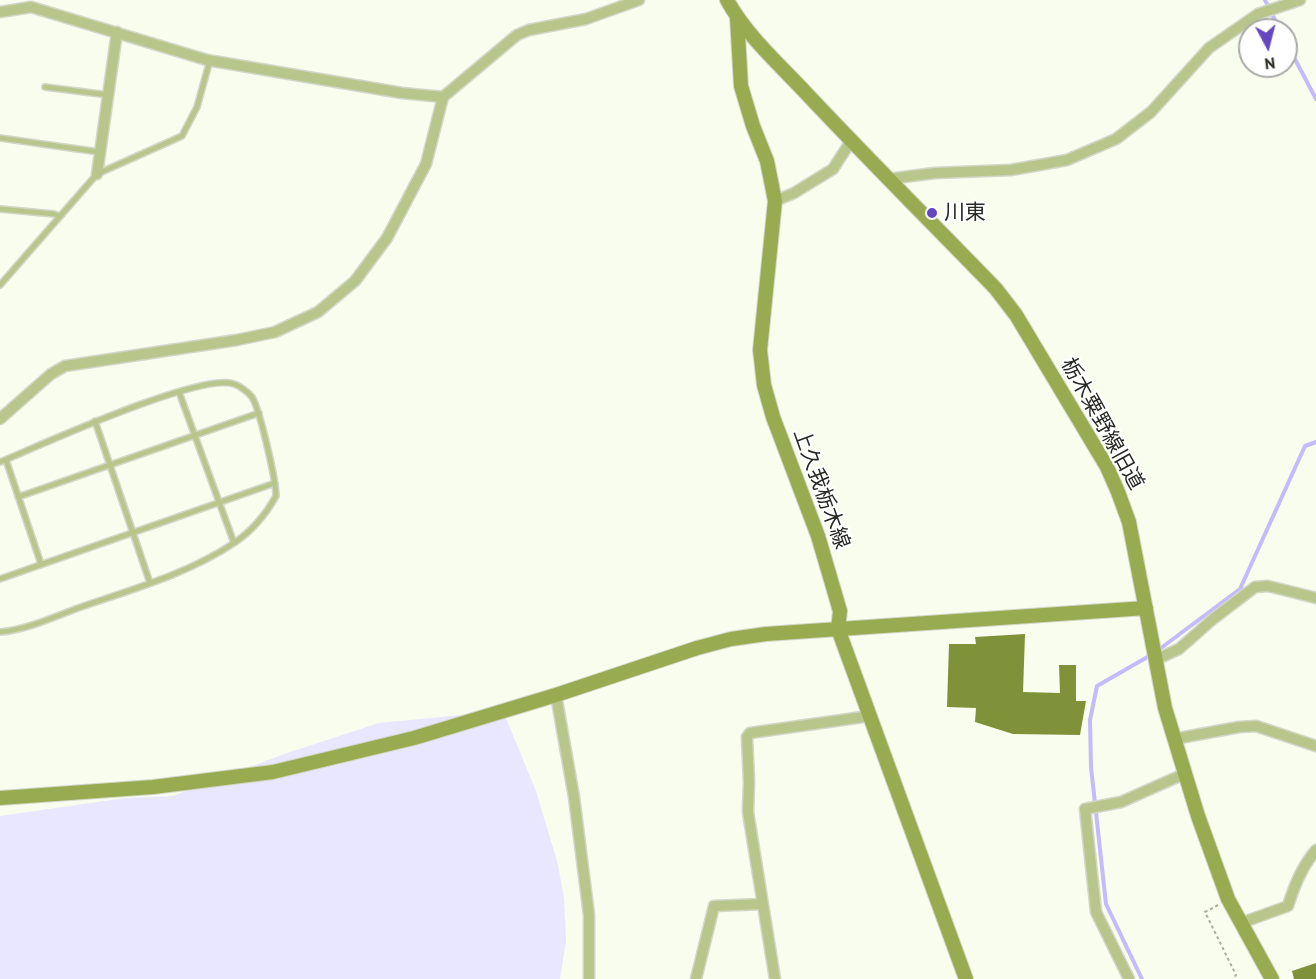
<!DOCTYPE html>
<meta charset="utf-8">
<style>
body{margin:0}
#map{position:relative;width:1316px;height:979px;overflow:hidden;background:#f9fded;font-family:"PT Sans",sans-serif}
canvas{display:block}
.north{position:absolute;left:1238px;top:18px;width:60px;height:60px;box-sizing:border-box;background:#fff;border:2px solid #a9a9a7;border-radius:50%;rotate:173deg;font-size:16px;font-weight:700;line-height:24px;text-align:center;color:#272923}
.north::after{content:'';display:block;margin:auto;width:21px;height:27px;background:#6547c0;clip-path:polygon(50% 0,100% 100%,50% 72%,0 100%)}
</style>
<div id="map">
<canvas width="1316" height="979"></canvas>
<div class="north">N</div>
</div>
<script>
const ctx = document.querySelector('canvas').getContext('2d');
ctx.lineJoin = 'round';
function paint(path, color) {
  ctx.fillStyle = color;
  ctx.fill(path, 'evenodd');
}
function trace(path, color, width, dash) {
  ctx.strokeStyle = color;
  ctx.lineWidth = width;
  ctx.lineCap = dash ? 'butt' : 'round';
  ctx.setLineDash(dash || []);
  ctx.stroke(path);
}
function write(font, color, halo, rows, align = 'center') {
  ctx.font = font + ' "PT Sans","Noto Sans JP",sans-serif';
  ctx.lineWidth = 4.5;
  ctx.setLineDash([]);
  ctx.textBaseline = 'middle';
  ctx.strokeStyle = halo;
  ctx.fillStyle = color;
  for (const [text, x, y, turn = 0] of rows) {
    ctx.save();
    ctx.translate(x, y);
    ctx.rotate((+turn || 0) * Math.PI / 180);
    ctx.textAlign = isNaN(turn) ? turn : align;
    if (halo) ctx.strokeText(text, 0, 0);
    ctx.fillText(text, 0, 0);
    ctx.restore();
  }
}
paint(new Path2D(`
 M503 711 536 791 557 861 564 897 566 941 560 979H0V816L125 798 173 796 287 753 379 723Z`), '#e9e7ff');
trace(new Path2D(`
 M1265 0 1280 30
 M1286 42 1316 99
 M1157 651 1240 589 1305 446 1316 442
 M1142 979 1106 904 1091 767 1090 720 1097 686 1151 655`), '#c3bbfd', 4);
paint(new Path2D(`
 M1025 634 1023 692 1060 693 1059 665H1076V701H1086L1080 735 1013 734 975 722 976 708 947 707 949 644H976L975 637Z
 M1316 963V979H1294L1292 971Z`), '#7f9139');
const lane = new Path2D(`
 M45 87 108 95
 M0 138 99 152
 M0 209 54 214 59 216
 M0 285 97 174 182 136 197 107 210 60
 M179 392 234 543
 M95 421 150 583
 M6 460 41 564
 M0 462C39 446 200 372 234 384 240 386 248 392 252 397 260 410 276 480 276 496 266 514 252 531 234 543 188 574 130 590 78 608 54 617 26 630 0 632
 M18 497 259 413
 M0 579 275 483`);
const street = new Path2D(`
 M0 12 31 7 207 60 402 93 443 97
 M97 174 117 32
 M888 179 935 173 1011 170 1067 160 1116 139 1151 112 1209 48 1258 14 1300 0
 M775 201 794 193 833 169 851 141
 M0 419 51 374 65 366 237 340 275 332 318 312 355 281 387 238 426 164 443 97 517 35 529 30 586 19 639 0
 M1155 660 1179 649 1213 619 1255 587 1268 586 1316 598
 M556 695 574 797 589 915V979
 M1174 739 1239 727 1256 726 1316 746
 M1241 923 1288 906C1294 886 1302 866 1316 850
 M696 979 714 906 763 904
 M775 979 748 812 749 782 747 737 750 733 870 716
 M1129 979 1096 912 1085 809 1121 802 1184 774`);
const secondary = new Path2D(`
 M727 0C746 35 779 64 806 93 869 160 933 224 996 289L1016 315 1107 467 1118 492 1129 522 1165 708 1198 816 1228 899 1272 979
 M737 18 741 86 753 126 767 161 775 201 760 350 764 385 773 417 818 536 828 570 840 611 838 629 966 979
 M0 798 153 787 273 772 414 738 556 695 697 648 731 639 766 634 1146 608`);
trace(lane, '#d3d7c9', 8);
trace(street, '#d3d7c9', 13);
trace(secondary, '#d3d7c9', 16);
trace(new Path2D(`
 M1218 905 1205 912 1236 975 1233 979`), '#a9aca0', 2, [3, 3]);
trace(lane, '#b8c68c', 5);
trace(street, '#b8c68c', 10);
trace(secondary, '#98ab50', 14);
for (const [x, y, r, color] of [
 [932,213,6,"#6547c0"]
]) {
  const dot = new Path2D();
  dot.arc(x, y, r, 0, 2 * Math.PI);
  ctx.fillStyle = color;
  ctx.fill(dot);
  trace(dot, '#fff', 2);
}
write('21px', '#272923', '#fff', [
 ["川東",944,213]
], 'left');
write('21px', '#272923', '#fff', [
 ["栃木粟野線旧道",1102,424,61],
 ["上久我栃木線",821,489,70]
]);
</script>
